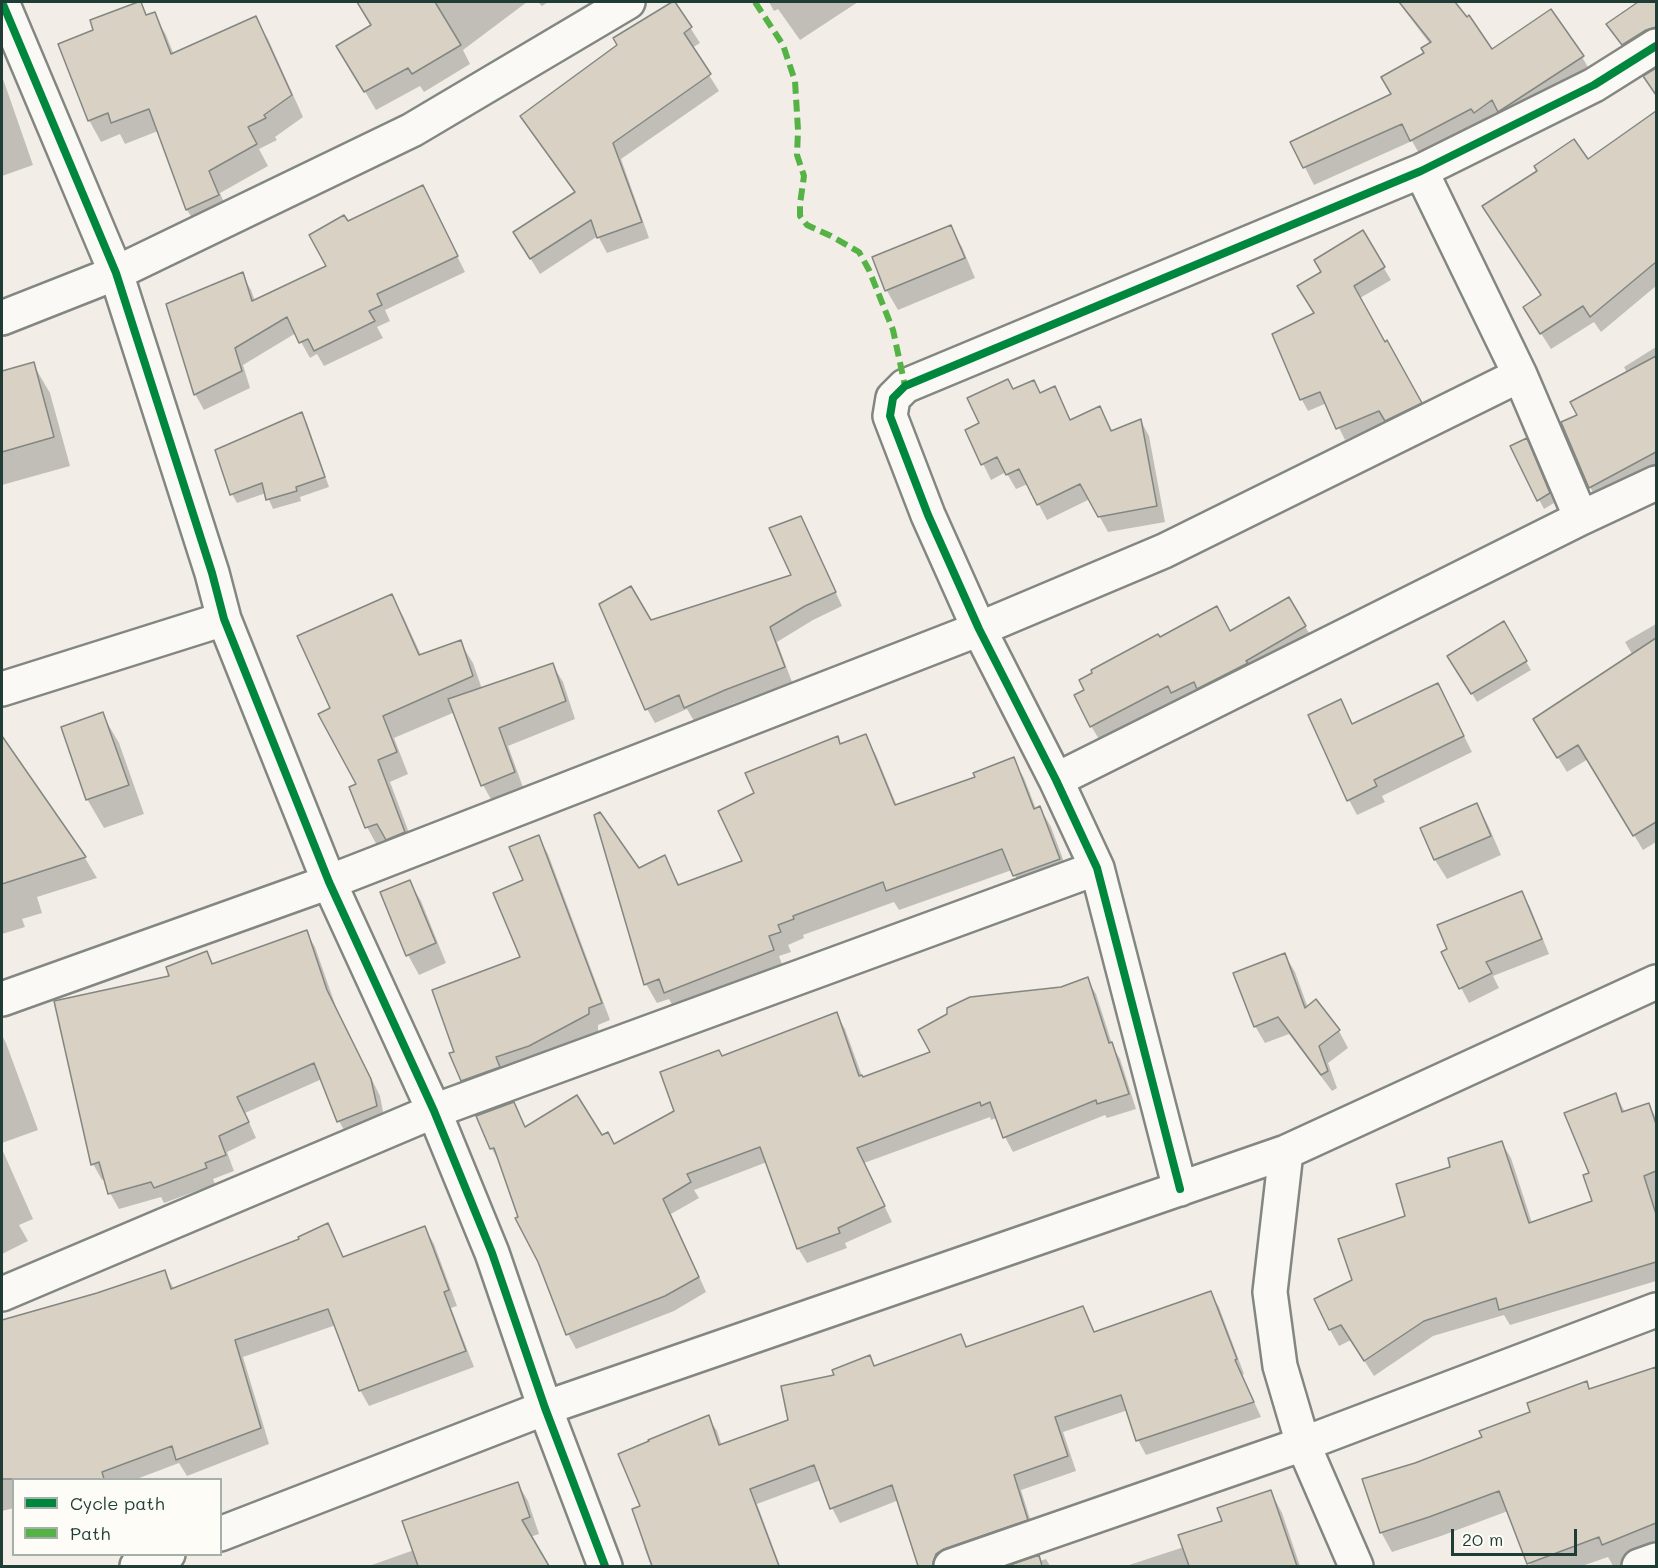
<!DOCTYPE html>
<style>
body{margin:0}
#map{position:relative;width:1658px;height:1568px;overflow:hidden;background:#f2eee7;font-family:Mali,sans-serif}
canvas{display:block}
.frame{position:absolute;inset:0;border:3px solid #1f3d34;pointer-events:none}
.legend{position:absolute;left:12px;top:1478px;width:210px;height:78px;box-sizing:border-box;background:#fdfcf7;border:2px solid #a4b0a9;margin:0;padding:8px 10px;list-style:none;font-size:18px;color:#1f3d34}
.legend li{display:flex;align-items:center;gap:12px;height:30px}
.legend b{width:30px;border:2px solid #a4b0a9}
.scale{position:absolute;left:1451px;top:1529px;width:126px;height:27px;box-sizing:border-box;border:3px solid #1f3d34;border-top:0;padding-left:8px;font-size:18px;line-height:21px;white-space:nowrap;color:#1f3d34;-webkit-text-stroke:4px #fdfcf7;paint-order:stroke}
</style>
<div id="map">
<canvas width="1658" height="1568"></canvas>
<div class="frame"></div>
<ul class="legend">
<li><b style="height:8px;background:#00873e"></b>Cycle path</li>
<li><b style="height:8px;background:#55b346"></b>Path</li>
</ul>
<div class="scale">20 m</div>
</div>
<script>
const ctx = document.querySelector('canvas').getContext('2d');
ctx.lineJoin = 'round';
function paint(path, color) {
  ctx.fillStyle = color;
  ctx.fill(path, 'evenodd');
}
function trace(path, color, width, dash) {
  ctx.strokeStyle = color;
  ctx.lineWidth = width;
  ctx.lineCap = dash ? 'butt' : 'round';
  ctx.setLineDash(dash || []);
  ctx.stroke(path);
}
paint(new Path2D(`
 M359 2H527L463 50 470 64 424 92 420 86 376 110 349 65 373 25Z
 M538 2H548L542 6Z
 M674 2 700 43 692 48 719 91 621 159 649 238 607 253 598 236 540 274 524 248 575 193 531 132 522 116 619 46 615 39Z
 M769 2H858L800 40 778 9 774 11Z
 M1399 2H1453L1492 51 1582 57 1592 74 1421 157 1412 141 1314 185 1292 142 1393 94 1426 54 1430 44 1405 11Z
 M1641 2H1656V46L1632 61 1608 24Z
 M140 3 147 16 154 14 166 35 174 55 255 18 268 39 303 117 275 137 277 140 259 149 268 166 220 193 230 217 200 231 187 210 158 131 125 144 120 134 101 142 89 120 95 31Z
 M2 76 33 165 2 176Z
 M1656 113V286L1601 332 1594 322 1551 349 1535 324 1542 296 1588 161Z
 M423 187 465 272 385 310 390 321 377 327 383 338 324 366 317 354 310 358 296 333 243 365 250 388 204 410 195 394 168 304 242 274 251 290 255 301 328 267 347 223Z
 M950 227 962 247 975 278 898 310 887 291 873 258Z
 M1362 232 1391 280 1360 298 1385 343 1394 354 1427 415 1393 432 1387 422 1345 440 1327 403 1308 411 1302 400 1274 335 1316 314 1323 272Z
 M1656 347V473L1599 504 1590 487 1579 415 1627 373 1624 367Z
 M33 364 50 393 70 466 2 485V373Z
 M1013 391 1040 395 1063 404 1071 421 1100 407 1113 432 1141 421 1149 436 1165 522 1108 532 1090 499 1047 520 1028 484 1016 489 1006 472 991 480 967 431 981 424Z
 M301 414 307 423 329 487 300 497 301 501 273 509 266 493 237 503 232 494Z
 M1512 447 1531 450 1554 503 1544 509Z
 M808 532 842 606 813 620 777 642 792 682 733 704 694 721 687 709 655 723 647 709 650 621 793 576Z
 M392 596 404 618 421 655 460 642 473 663 482 689 552 664 563 682 575 719 508 746 524 790 493 803 483 785 455 712 394 738 408 774 390 782 417 854 379 849 367 827 351 787 358 785 332 709Z
 M1289 599 1316 645 1102 744 1091 726 1160 639 1230 633Z
 M1503 623 1531 670 1477 702 1450 657Z
 M1656 624V842L1643 850 1588 759 1567 772 1544 735 1630 657 1629 655 1632 654 1625 642Z
 M1446 700 1472 752 1382 796 1385 802 1357 815 1349 800 1341 701 1353 725Z
 M102 714 119 743 144 814 104 828 87 799Z
 M865 736 876 755 897 806 977 778 1013 759 1024 778 1036 809 1040 808 1051 827 1070 878 1025 895 1012 870 899 910 894 902 803 935 804 938 788 945 791 952 779 956 784 970 676 1012 669 999 657 1003 646 984 638 870 664 857 680 886 744 862 756 794 837 738 841 745Z
 M37 790 85 858 97 878 37 897 42 913 22 919 25 927 2 934V804Z
 M1477 805 1488 825 1501 855 1447 879 1435 860 1422 829Z
 M538 837 548 854 610 1020 598 1025V1032L473 1098 463 1080 456 1052 522 957Z
 M409 881 421 901 446 963 419 975 408 955Z
 M1522 893 1530 907 1549 954 1493 976 1499 988 1469 1003 1443 953Z
 M306 932 315 947 336 1007 380 1096 385 1122 348 1137 339 1121 322 1079 245 1113 256 1138 227 1152 234 1171 213 1179 215 1184 164 1203 161 1197 119 1209 110 1193 105 1178 102 1180 93 1164 171 978 207 953 214 965Z
 M1285 955 1295 972 1308 1008 1339 1031 1348 1048 1328 1063 1337 1088 1332 1091 1289 1034 1265 1043 1255 1026Z
 M1087 979 1096 994 1113 1047 1120 1059 1136 1109 1107 1118 1105 1115 1013 1152 1005 1137 997 1118 991 1120 990 1117 864 1163 892 1222 845 1243 847 1248 807 1263 798 1248 767 1162 694 1190 699 1198 671 1214 706 1292 674 1311 576 1349 568 1334 540 1262 519 1217 500 1164 492 1149 478 1116 514 1103 526 1128 602 1137 614 1146 675 1112 722 1058 836 1014 845 1029 863 1079 932 1053 1061 988Z
 M2 1035 6 1043 38 1130 2 1143Z
 M1616 1095 1625 1112 1649 1105 1656 1118V1281L1510 1325 1504 1315 1433 1336 1374 1376 1351 1340 1339 1346 1330 1330 1316 1299 1353 1281 1407 1217 1452 1168 1502 1143 1511 1158 1532 1223 1593 1202 1591 1174Z
 M2 1149 33 1219 19 1225 28 1241 2 1254Z
 M328 1225 344 1258 425 1228 434 1244 457 1306 451 1308 474 1367 369 1406 360 1390 336 1325 243 1357 269 1444 187 1476 179 1463 134 1480H14V1508L2 1511V1323L98 1294 165 1272 174 1289 301 1240Z
 M1210 1292 1219 1307 1244 1374 1242 1375 1261 1417 1146 1455 1138 1440 1128 1410 1063 1432 1076 1471 1021 1490 1035 1535 987 1551 979 1537 899 1500 840 1523 832 1508 821 1480 757 1504 780 1566H651L644 1547 647 1546 642 1507 708 1417 717 1431 722 1446 789 1421 836 1376 869 1357 875 1367 961 1335 968 1348 1082 1308 1095 1333Z
 M1656 1368V1560L1639 1566H1613L1608 1557 1582 1566H1531L1508 1511 1441 1536 1392 1552 1381 1532 1416 1464 1484 1438 1586 1383 1590 1390Z
 M518 1484 528 1501 539 1534 530 1537 547 1566H369L414 1550Z
 M1271 1492 1282 1513 1300 1566H1126L1184 1547Z
 M1038 1557 1040 1561 1046 1559 1050 1566H1011Z`), '#0003');
const building = new Path2D(`
 M138 2H141L146 15 155 12 171 54 256 16 292 95 264 115 266 118 248 127 257 144 209 171 219 195 186 210 149 109 111 123 108 113 88 121 58 44 93 30 90 20Z
 M357 2H435L461 45 412 74 408 68 364 92 336 46 371 25Z
 M672 2H675L692 27 684 33 711 74 613 143 642 222 597 238 591 220 530 259 513 232 575 192 520 116 617 45 613 38Z
 M1399 2H1455L1467 17 1469 15 1492 49 1551 9 1584 56 1498 112 1492 100 1474 113 1471 109 1410 141 1402 124 1303 168 1290 142 1391 94 1381 77 1424 53 1421 48 1431 42Z
 M1638 2H1656V27L1646 30 1622 45 1606 24Z
 M1656 68V95L1643 76Z
 M1656 111V262L1590 317 1583 306 1540 334 1523 307 1541 295 1482 206 1537 171 1534 166 1574 139 1588 159Z
 M423 185 458 256 377 294 382 305 369 311 375 321 314 351 308 339 299 343 287 317 235 348 242 371 194 395 166 304 243 272 252 301 326 266 309 235 344 215 348 221Z
 M951 225 965 258 885 291 872 257Z
 M1363 230 1385 267 1354 286 1385 342 1387 340 1422 403 1385 421 1379 411 1336 429 1320 392 1300 400 1272 334 1314 313 1297 286 1321 272 1314 260Z
 M1656 356V452L1589 488 1561 422 1577 415 1570 402Z
 M34 362 54 437 2 452V371Z
 M1008 379 1013 389 1034 380 1040 393 1055 386 1070 420 1100 406 1111 431 1141 419 1157 506 1098 517 1080 484 1037 505 1019 469 1006 475 997 457 981 465 965 430 979 423 967 398Z
 M302 412 325 477 296 487 297 491 266 500 262 483 230 495 215 450Z
 M1527 438 1550 493 1537 501 1510 446Z
 M801 516 836 592 805 606 770 627 785 667 725 690 684 708 679 695 645 710 599 604 631 586 651 620 791 575 769 528Z
 M392 594 419 655 461 640 473 676 383 716 397 752 378 760 405 832 386 840 377 824 365 828 349 787 356 784 318 714 330 708 297 636Z
 M1289 597 1306 626 1246 661 1248 663 1197 689 1194 682 1171 693 1168 686 1090 727 1074 695 1084 690 1079 680 1092 673 1091 670 1158 634 1160 637 1217 606 1230 631Z
 M1504 621 1527 661 1471 694 1447 656Z
 M1656 638V822L1633 836 1578 745 1557 758 1533 719Z
 M553 663 566 701 499 728 515 772 481 786 448 699Z
 M1438 683 1464 736 1374 780 1377 786 1347 801 1308 715 1341 699 1352 724Z
 M103 712 129 785 86 800 61 727Z
 M866 734 895 805 975 777 973 773 1014 757 1034 809 1040 806 1060 859 1013 876 1002 849 886 891 883 882 793 916 794 919 778 925 781 932 769 936 774 950 664 993 659 979 644 985 594 815 600 812 639 868 665 855 678 885 742 861 718 811 754 793 745 773 838 736 840 744Z
 M2 736 86 857 2 884Z
 M1477 803 1491 836 1434 860 1420 828Z
 M539 835 602 1003 589 1008V1014L529 1046 496 1057 500 1067 461 1081 449 1053 454 1052 432 990 520 957 493 893 523 880 509 847Z
 M410 880 436 943 406 956 380 892Z
 M1522 891 1542 939 1486 962 1492 973 1459 989 1441 952 1447 949 1437 925Z
 M307 930 327 990 371 1079 377 1106 337 1122 314 1063 237 1097 249 1122 219 1136 226 1155 205 1163 207 1168 154 1188 151 1182 108 1194 99 1162 91 1165 54 1001 169 976 166 967 207 951 212 964Z
 M1285 953 1305 1008 1316 999 1340 1030 1319 1046 1328 1071 1321 1075 1278 1017 1254 1027 1233 973Z
 M1088 977 1109 1043 1112 1042 1129 1094 1097 1104 1096 1100 1003 1138 990 1102 981 1106 980 1102 857 1148 885 1206 838 1228 840 1233 797 1249 760 1147 687 1174 691 1182 663 1199 699 1277 665 1296 566 1335 538 1262 515 1218 518 1217 494 1148 490 1149 476 1116 514 1102 525 1127 577 1095 602 1135 608 1132 614 1144 674 1111 660 1072 719 1050 722 1056 837 1012 859 1076 862 1075 863 1077 930 1052 918 1030 947 1014V1008L970 997 1061 987Z
 M1616 1093 1622 1112 1649 1103 1656 1124V1171L1644 1176 1656 1214V1262L1499 1310 1496 1298 1424 1321 1364 1361 1341 1325 1329 1330 1314 1299 1352 1280 1338 1239 1405 1216 1396 1184 1450 1167 1448 1158 1502 1141 1529 1223 1592 1201 1583 1175 1589 1173 1564 1113Z
 M328 1223 343 1257 425 1226 449 1290 444 1292 466 1351 359 1391 328 1309 235 1340 261 1428 176 1460 172 1446 102 1472 104 1479H2V1320L97 1293 165 1270 171 1289 299 1239 298 1237Z
 M1211 1291 1237 1359 1235 1360 1254 1402 1136 1441 1121 1395 1055 1417 1068 1456 1014 1475 1028 1520 944 1549 936 1554 933 1562V1566H918L892 1485 830 1509 814 1465 750 1489 779 1566H652L632 1509 640 1506 618 1454 649 1441 648 1440 709 1415 719 1445 788 1420 781 1386 834 1375 832 1370 870 1355 874 1366 961 1334 966 1347 1083 1306 1094 1332Z
 M1656 1367V1523L1602 1545 1599 1537 1527 1564 1499 1491 1429 1517 1380 1533 1362 1479 1415 1463 1482 1437 1479 1431 1530 1412 1527 1403 1587 1381 1589 1389Z
 M518 1482 530 1517 522 1520 549 1566H418L402 1521Z
 M1271 1490 1297 1566H1189L1178 1535 1222 1521 1217 1508Z
 M1039 1555 1042 1566H1007Z`);
paint(building, '#d8d1c4');
trace(building, '#838782', 1.5);
const street = new Path2D(`
 M2 2 116 273 212 573 224 619 329 882 434 1111 492 1253 545 1408 605 1566
 M1421 171 1520 375 1581 518
 M2 318 116 273 412 130 628 2
 M2 689 224 619
 M1056 780 1581 518 1656 483
 M2 999 329 882 979 629 1164 551 1520 375
 M1286 1152 1270 1292 1280 1366 1303 1444 1356 1566
 M1180 1189 1097 868 1056 780 979 629 928 515 890 416 893 398 905 386 1421 171 1594 85 1656 46
 M2 1294 434 1111 1097 868
 M220 1534 545 1408 1286 1152 1656 982
 M137 1566 168 1554
 M951 1566 1303 1444 1656 1310
 M1639 1566 1656 1560`);
trace(street, '#838782', 38);
trace(street, '#faf9f6', 33);
trace(new Path2D(`
 M755 2 783 45 795 81 798 130 797 155 804 176 800 204V216L807 225 831 236 859 252 869 270 893 330 905 386`), '#55b346', 6, [12, 6]);
trace(new Path2D(`
 M2 2 116 273 212 573 224 619 329 882 434 1111 492 1253 545 1408 605 1566
 M1180 1189 1097 868 1056 780 979 629 928 515 890 416 893 398 905 386 1421 171 1594 85 1656 46`), '#00873e', 8);
</script>
